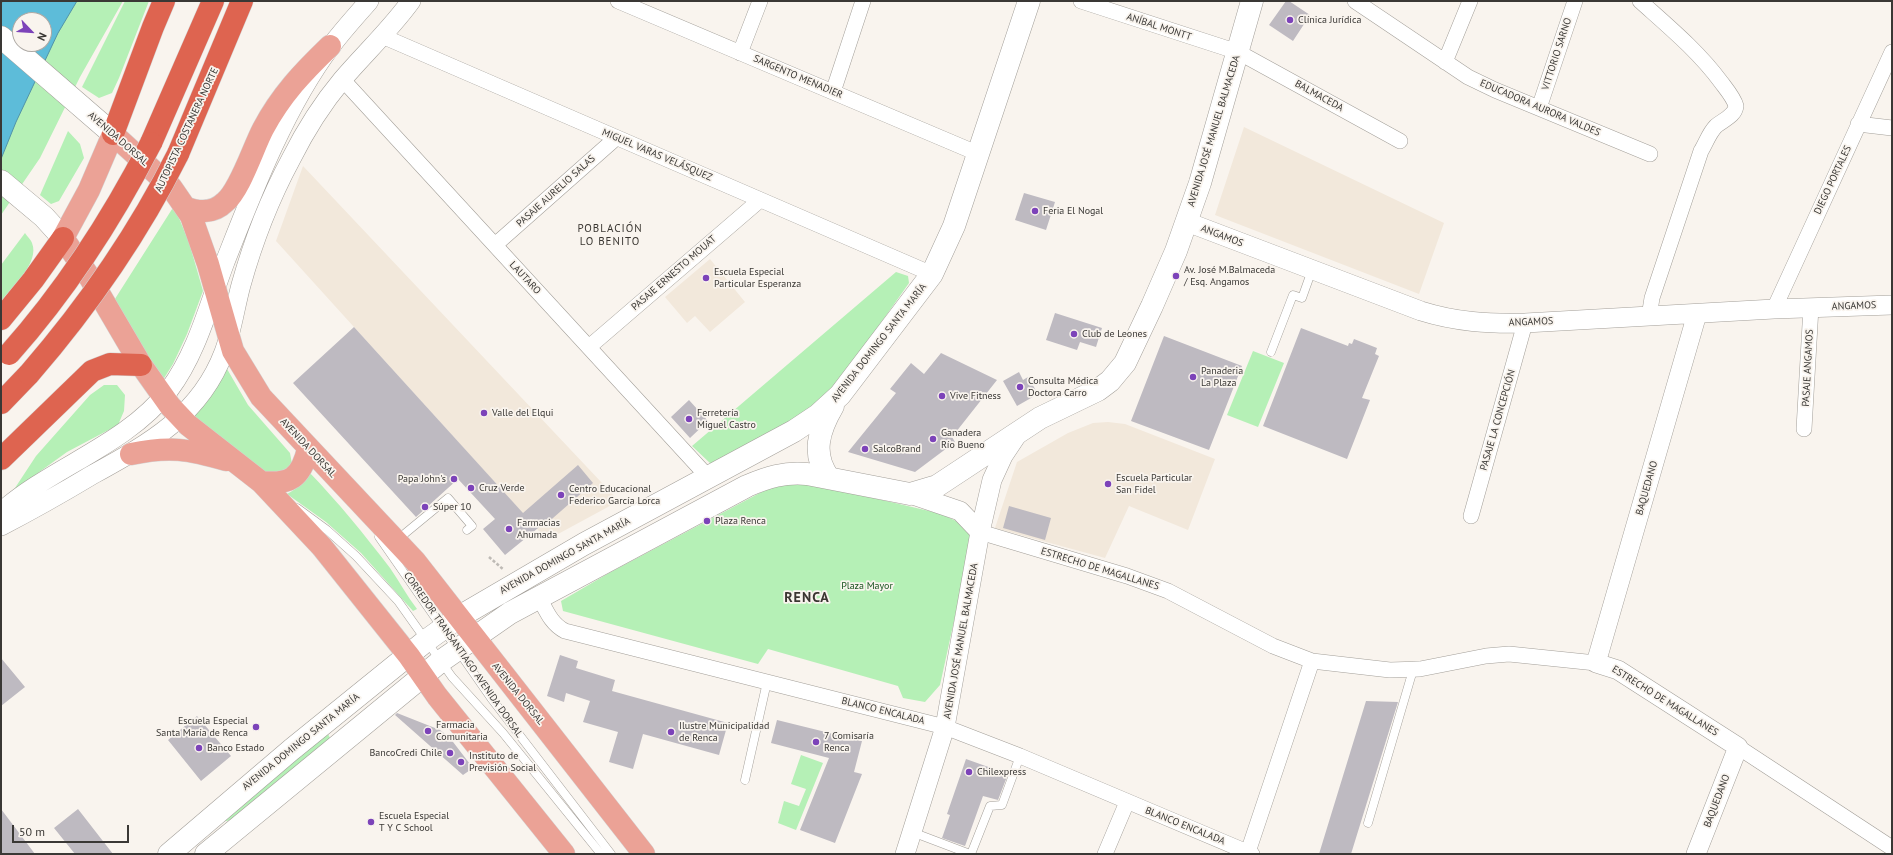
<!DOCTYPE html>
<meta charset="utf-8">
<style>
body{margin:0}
#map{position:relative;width:1893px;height:855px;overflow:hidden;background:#f9f4ee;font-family:"PT Sans",sans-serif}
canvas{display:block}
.frame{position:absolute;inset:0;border:2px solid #3a3835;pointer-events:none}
.north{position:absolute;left:12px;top:12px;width:40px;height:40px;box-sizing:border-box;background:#f9f4ee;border:1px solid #ada9a4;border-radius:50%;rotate:115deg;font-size:11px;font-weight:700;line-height:16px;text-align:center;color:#3a3835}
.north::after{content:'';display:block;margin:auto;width:14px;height:18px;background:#7c43b9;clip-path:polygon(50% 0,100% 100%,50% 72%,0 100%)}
.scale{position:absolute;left:12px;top:825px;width:117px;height:18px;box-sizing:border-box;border:2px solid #3a3835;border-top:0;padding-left:5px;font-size:12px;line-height:14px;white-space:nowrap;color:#3a3835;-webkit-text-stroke:3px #f9f4ee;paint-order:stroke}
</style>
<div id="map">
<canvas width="1893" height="855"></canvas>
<div class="frame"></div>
<div class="north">N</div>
<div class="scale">50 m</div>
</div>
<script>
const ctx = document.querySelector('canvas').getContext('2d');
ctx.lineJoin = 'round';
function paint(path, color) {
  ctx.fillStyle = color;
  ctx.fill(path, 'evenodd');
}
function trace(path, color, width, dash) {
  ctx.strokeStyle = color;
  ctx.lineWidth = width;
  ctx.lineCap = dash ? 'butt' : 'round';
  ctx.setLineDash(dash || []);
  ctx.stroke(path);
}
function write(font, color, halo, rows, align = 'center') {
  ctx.font = font + ' "PT Sans",sans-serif';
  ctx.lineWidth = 3.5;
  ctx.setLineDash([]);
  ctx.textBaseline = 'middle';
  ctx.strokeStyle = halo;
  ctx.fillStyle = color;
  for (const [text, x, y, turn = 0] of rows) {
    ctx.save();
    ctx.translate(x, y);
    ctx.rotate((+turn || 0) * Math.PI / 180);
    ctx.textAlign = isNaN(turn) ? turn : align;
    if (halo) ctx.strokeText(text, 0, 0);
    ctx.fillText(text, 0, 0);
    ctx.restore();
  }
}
paint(new Path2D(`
 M1244 127 1444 223 1419 294 1215 215Z
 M303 166 619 501 547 540 276 241Z
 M710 259 745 302 710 332 695 316 687 323 665 297Z
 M1108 422 1125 424 1215 459 1188 530 1129 506 1105 558 995 528 1017 462 1068 433 1093 423Z`), '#f2e8db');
paint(new Path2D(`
 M1 1H123L80 77 40 158 1 215ZM20 20H44V44H20Z
 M125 1H149L119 78 112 93 99 98 82 87Z
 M68 131 80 144 84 158 59 201 51 204 40 195Z
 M174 206 189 242 203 291 187 334 173 364 161 383 113 302Z
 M25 233C27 236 31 240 32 243 40 262 12 288 1 301V265Z
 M896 272 908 276 909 283 827 399 805 419 711 464 692 446Z
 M1253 351 1284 363 1258 427 1227 415Z
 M223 362 248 405 290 453 292 464 283 476 257 469 189 415Z
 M104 385H117L125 395 124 411 118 425 67 452 13 491 36 456 90 395Z
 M309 472C338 502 364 534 390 568 399 581 407 596 417 609L413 611 361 553 326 522 287 494C297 489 304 482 309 472Z
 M788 478 942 514 966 526 972 539 940 685 925 702 903 698 898 686 768 649 758 664 563 611 561 601 609 573Z
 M328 734 331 740 237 819 221 822 187 851 186 854H179Z
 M801 755 823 763 796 830 778 823 784 801 799 806 806 789 791 784Z`), '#b5f0b6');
const water = new Path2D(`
 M3 1H77L58 33 16 122 1 159V5ZM20 20H44V44H20Z`);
paint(water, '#5dbcd9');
trace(water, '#5294a8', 1);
paint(new Path2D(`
 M1286 1H1289L1310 15 1293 41 1269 25Z
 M1024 193 1055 202 1046 230 1015 220Z
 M1055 313 1102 328 1096 347 1080 342 1077 350 1046 340Z
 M354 327 523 513 578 465 593 483 545 525 543 524 505 555 483 529 495 519 458 479 416 517 293 383Z
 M1301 328 1348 346 1349 343 1352 344 1354 339 1377 348 1375 354 1379 356 1362 398 1370 400 1347 459 1263 426Z
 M1164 336 1242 366 1209 450 1131 421Z
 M941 353 997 380 952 437 955 442 915 472 848 452 896 393 890 389 911 363 924 374Z
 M1019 372 1023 380 1028 377 1038 394 1017 406 1003 381Z
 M689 400 708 421 690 438 671 417Z
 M1009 506 1051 518 1045 540 1003 528Z
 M560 655 578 661 576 668 615 680 612 691 728 723 719 755 643 734 633 769 609 762 618 732 583 722 590 701 566 693 564 702 547 696Z
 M1 658 25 687 1 706Z
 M1366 701 1398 702 1351 854H1319Z
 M397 713 440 730 450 738 473 768 463 775 395 715Z
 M197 716 231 756 201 781 168 740Z
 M777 720 862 741 854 772 862 774 835 843 800 830 829 758 771 743Z
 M966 759 1008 774 998 800 983 796 965 846 942 838 950 815 947 814Z
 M1 809 35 854H1Z
 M78 809 113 854H75L54 828Z`), '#bebac1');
const service = new Path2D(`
 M1271 352 1293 295 1302 298 1312 270
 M297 508 327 530 356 556 398 601 452 677 503 733 601 854
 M379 537 491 698 611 854
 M397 540 448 498 472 526 467 530
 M745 780 767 682
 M1368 823 1413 670
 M912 832 970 854
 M971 854 990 806 1002 805 1020 756`);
const minor = new Path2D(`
 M618 1 979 154
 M1081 1 1238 52 1400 141
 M1355 1 1468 77 1495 90 1650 154
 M1640 1C1669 27 1698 51 1721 82 1727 90 1734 98 1736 106 1735 116 1723 120 1716 126 1709 133 1706 143 1701 151L1652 298 1649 317
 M382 36 932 274
 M740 53 760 1
 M1445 62 1470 1
 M343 80 708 477
 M833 92 863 1
 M1539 108 1575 1
 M1858 124 1892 128
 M495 245 616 138
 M1774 309 1892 52
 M589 347 760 200
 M1804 429 1811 307
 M1471 516 1525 323
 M980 532 1127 576 1168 591 1273 646 1312 661 1390 670 1420 669 1486 656 1509 654 1596 663
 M539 597C546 610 551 624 565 631L945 727 1020 756 1252 854
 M1738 747 1892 848
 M1248 852 1312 661
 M1105 854 1127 802`);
const tertiary = new Path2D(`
 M1187 222 1421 311C1456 322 1489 324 1525 323L1774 309 1892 305
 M910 494 960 511 980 532
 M1 512C53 466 125 446 169 390 197 353 209 304 225 262 253 191 285 107 331 46 343 30 356 16 369 1
 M1 526C32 510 62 493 92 475 148 444 200 416 224 352 232 331 235 307 241 285 253 242 270 198 291 159 305 131 322 104 342 80 365 53 390 30 411 1
 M905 854 945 727 980 532 992 480 1003 456 1017 435
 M1696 854 1738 747 1618 670 1596 663 1697 314`);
const secondary = new Path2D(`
 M1 37 113 134
 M1 181 44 217 63 238
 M829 478C811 454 819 430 833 406
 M169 854 291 750 427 640 459 617 584 544 794 431 818 415 840 395 932 274 954 226 1029 1
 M206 854 441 661 510 613 747 486C768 477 784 472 807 474L910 494 937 486 1040 418 1098 390 1110 381 1125 363 1152 306 1176 251 1200 183 1252 1`);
const primary = new Path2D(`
 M185 207C199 213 214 213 225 202 240 190 253 148 263 129 281 95 303 72 330 46
 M131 454C169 446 188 449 226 460
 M261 482C290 485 301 478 308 449
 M564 854 437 696 409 656 322 547 261 482 188 425 170 406 141 365 90 278 63 238 89 190 113 134 171 187 191 216 208 264 233 351 261 397 415 561 644 854`);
const motorway = new Path2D(`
 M113 134 153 27 164 1
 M151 143 213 1
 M178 154 242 1
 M1 319 33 280 63 238
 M1 403 29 374
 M1 459 92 371 110 364 141 365`);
trace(service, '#a39f99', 9);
trace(minor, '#a39f99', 16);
trace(tertiary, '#a39f99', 20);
trace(secondary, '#a39f99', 23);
trace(primary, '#d4d3d3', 23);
trace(motorway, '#d4d3d3', 23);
trace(new Path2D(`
 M489 557 504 570`), '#bebab5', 2.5, [3, 2]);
trace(service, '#fff', 8);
trace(minor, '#fff', 15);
trace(tertiary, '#fff', 19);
trace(secondary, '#fff', 22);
trace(primary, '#eba296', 22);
trace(motorway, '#de6450', 22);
const motorwayBridge = new Path2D(`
 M9 354C66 290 112 219 151 143
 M29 374C88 306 138 234 178 154`);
trace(motorwayBridge, '#d4d3d3', 23, []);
trace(motorwayBridge, '#de6450', 22);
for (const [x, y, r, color] of [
 [1290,20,4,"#7c43b9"],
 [1035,211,4,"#7c43b9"],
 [1176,276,4,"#7c43b9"],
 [706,278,4,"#7c43b9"],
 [1074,334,4,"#7c43b9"],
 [1193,377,4,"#7c43b9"],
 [1020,387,4,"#7c43b9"],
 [942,396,4,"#7c43b9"],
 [484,413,4,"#7c43b9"],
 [689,419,4,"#7c43b9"],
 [933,439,4,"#7c43b9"],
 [865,449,4,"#7c43b9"],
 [454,479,4,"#7c43b9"],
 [1108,484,4,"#7c43b9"],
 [471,488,4,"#7c43b9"],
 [561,495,4,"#7c43b9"],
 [425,507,4,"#7c43b9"],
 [707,521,4,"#7c43b9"],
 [509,529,4,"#7c43b9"],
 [256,727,4,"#7c43b9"],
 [428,731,4,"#7c43b9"],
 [671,732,4,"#7c43b9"],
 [816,742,4,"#7c43b9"],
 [199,748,4,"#7c43b9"],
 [450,753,4,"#7c43b9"],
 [461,762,4,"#7c43b9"],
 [969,772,4,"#7c43b9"],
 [371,822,4,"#7c43b9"]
]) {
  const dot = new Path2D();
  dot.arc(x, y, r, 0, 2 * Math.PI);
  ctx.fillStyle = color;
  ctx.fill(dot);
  trace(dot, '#f9f4ee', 1.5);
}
write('10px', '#3a3835', '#f9f4ee', [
 ["Clínica Jurídica",1298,20],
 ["Feria El Nogal",1043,211],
 ["Av. José M.Balmaceda",1184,270],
 ["/ Esq. Angamos",1184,282],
 ["Escuela Especial",714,272],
 ["Particular Esperanza",714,284],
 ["Club de Leones",1082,334],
 ["Panaderia",1201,371],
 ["La Plaza",1201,383],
 ["Consulta Médica",1028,381],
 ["Doctora Carro",1028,393],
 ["Vive Fitness",950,396],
 ["Valle del Elqui",492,413],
 ["Ferretería",697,413],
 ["Miguel Castro",697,425],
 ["Ganadera",941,433],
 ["Río Bueno",941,445],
 ["SalcoBrand",873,449],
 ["Escuela Particular",1116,478],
 ["San Fidel",1116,490],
 ["Papa John's",446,479,"right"],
 ["Cruz Verde",479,488],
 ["Centro Educacional",569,489],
 ["Federico García Lorca",569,501],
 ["Súper 10",433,507],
 ["Plaza Renca",715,521],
 ["Farmacias",517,523],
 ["Ahumada",517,535],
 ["Escuela Especial",248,721,"right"],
 ["Santa María de Renca",248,733,"right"],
 ["Farmacia",436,725],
 ["Comunitaria",436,737],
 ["Ilustre Municipalidad",679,726],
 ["de Renca",679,738],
 ["7 Comisaría",824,736],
 ["Renca",824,748],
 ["Banco Estado",207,748],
 ["BancoCredi Chile",442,753,"right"],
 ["Instituto de",469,756],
 ["Previsión Social",469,768],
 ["Chilexpress",977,772],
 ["Escuela Especial",379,816],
 ["T Y C School",379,828]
], 'left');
write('10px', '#3a3835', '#f9f4ee', [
 ["ANÍBAL MONTT",1159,27,18],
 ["VITTORIO SARNO",1557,54,-72],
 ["SARGENTO MENADIER",798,77,23],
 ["BALMACEDA",1319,96,29],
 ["EDUCADORA AURORA VALDES",1540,108,23],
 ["AUTOPISTA COSTANERA NORTE",187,130,-65],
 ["AVENIDA JOSÉ MANUEL BALMACEDA",1214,131,-73],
 ["AVENIDA DORSAL",118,139,41],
 ["MIGUEL VARAS VELÁSQUEZ",657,155,23],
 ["DIEGO PORTALES",1833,180,-65],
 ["PASAJE AURELIO SALAS",556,191,-42],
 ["ANGAMOS",1222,236,21],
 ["PASAJE ERNESTO MOUAT",674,273,-41],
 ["LAUTARO",525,278,47],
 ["ANGAMOS",1854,306,-2],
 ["ANGAMOS",1531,322,-2],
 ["AVENIDA DOMINGO SANTA MARÍA",879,343,-52],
 ["PASAJE ANGAMOS",1808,368,-87],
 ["PASAJE LA CONCEPCIÓN",1498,420,-74],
 ["AVENIDA DORSAL",308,448,47],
 ["BAQUEDANO",1647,488,-74],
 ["AVENIDA DOMINGO SANTA MARÍA",565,556,-29],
 ["ESTRECHO DE MAGALLANES",1100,569,17],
 ["AVENIDA JOSÉ MANUEL BALMACEDA",961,641,-80],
 ["CORREDOR TRANSANTIAGO AVENIDA DORSAL",463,655,55],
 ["AVENIDA DORSAL",518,694,51],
 ["ESTRECHO DE MAGALLANES",1665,701,32],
 ["BLANCO ENCALADA",883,711,14],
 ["AVENIDA DOMINGO SANTA MARÍA",301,742,-39],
 ["BAQUEDANO",1717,801,-69],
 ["BLANCO ENCALADA",1185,826,22]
]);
write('10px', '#18531e', '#f9f4ee', [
 ["Plaza Mayor",867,586]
]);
ctx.letterSpacing = '1px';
write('11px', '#3a3631', '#f9f4ee', [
 ["POBLACIÓN",610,229],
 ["LO BENITO",610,242]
]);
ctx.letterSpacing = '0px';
ctx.letterSpacing = '1px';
write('bold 14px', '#3a3631', '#f9f4ee', [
 ["RENCA",807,598]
]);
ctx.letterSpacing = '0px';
</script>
